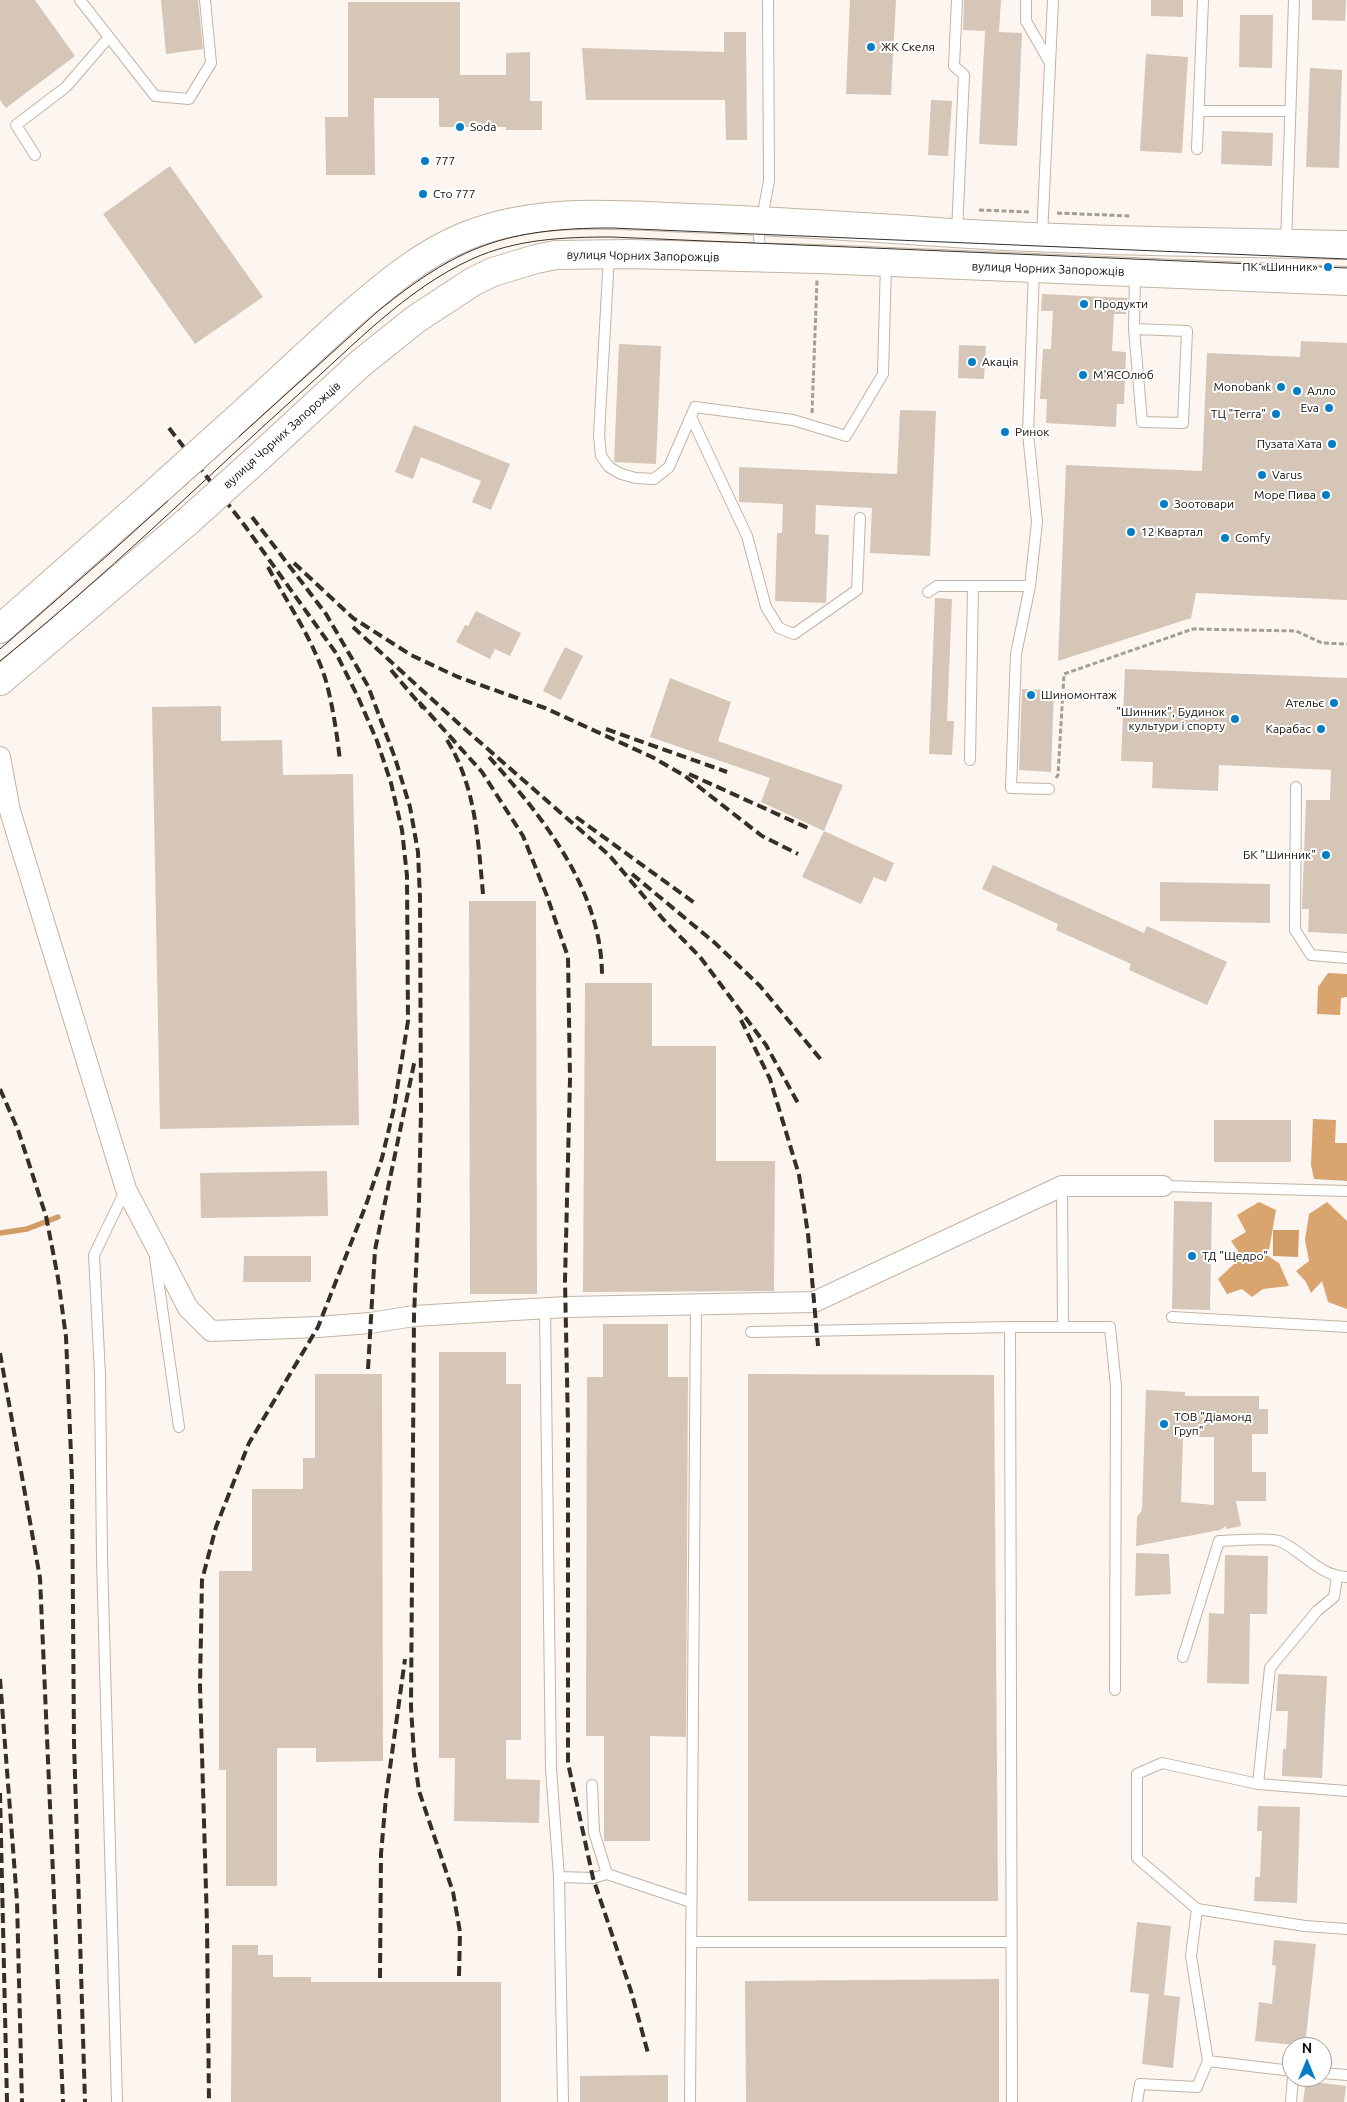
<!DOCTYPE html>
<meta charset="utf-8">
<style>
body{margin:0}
#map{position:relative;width:1347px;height:2102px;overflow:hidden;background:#fdf6f0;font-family:Ubuntu,sans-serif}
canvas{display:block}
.north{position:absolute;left:1282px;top:2037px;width:50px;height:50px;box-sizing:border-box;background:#fff;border:1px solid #a09e9c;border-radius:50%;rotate:0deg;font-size:14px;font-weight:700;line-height:20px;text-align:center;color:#120d08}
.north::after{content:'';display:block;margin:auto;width:18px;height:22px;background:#047dc6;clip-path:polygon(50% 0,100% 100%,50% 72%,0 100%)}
</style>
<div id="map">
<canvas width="1347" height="2102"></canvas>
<div class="north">N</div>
</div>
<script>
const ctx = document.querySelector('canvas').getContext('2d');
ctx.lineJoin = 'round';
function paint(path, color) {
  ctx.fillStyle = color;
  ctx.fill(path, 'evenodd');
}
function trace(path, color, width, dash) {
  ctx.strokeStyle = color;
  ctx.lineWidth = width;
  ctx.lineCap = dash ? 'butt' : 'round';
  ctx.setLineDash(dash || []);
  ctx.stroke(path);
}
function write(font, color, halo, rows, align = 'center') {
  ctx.font = font + ' Ubuntu,sans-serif';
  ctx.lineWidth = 4;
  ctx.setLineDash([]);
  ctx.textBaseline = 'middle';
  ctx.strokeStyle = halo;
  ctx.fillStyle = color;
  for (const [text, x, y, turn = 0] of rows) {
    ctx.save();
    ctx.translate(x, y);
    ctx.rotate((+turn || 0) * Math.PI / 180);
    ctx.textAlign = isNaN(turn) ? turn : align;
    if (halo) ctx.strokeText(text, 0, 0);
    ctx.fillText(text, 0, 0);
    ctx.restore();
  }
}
paint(new Path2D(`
 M1328 973 1347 974V997L1341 998 1340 1015 1317 1014 1318 987Z
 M1313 1119 1336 1120 1335 1143H1347V1181L1314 1179 1311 1165Z
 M1259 1202 1276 1210 1268 1256 1279 1263 1289 1286 1263 1289 1252 1297 1242 1289 1227 1294 1218 1279 1233 1265 1238 1251 1231 1241 1246 1232 1237 1215Z
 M1327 1202 1347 1221V1309L1328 1302 1322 1281 1311 1293 1306 1282 1296 1271 1309 1261 1305 1240 1309 1214Z`), '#daa46e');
paint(new Path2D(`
 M1273 1230H1299L1298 1257 1273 1256Z`), '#d29c66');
trace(new Path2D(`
 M0 1233 27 1229 58 1217`), '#d29c66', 5.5);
paint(new Path2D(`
 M0 0H35L75 56 6 108 0 100Z
 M161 0H198L203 49 166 54Z
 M850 0H896L891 95 846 94Z
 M964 0H1001L999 32 1022 33 1017 146 979 144 985 31 963 30Z
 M1151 0H1183V17L1151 16Z
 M1312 0H1346L1345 21 1312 20Z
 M348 2H460V75H506V53L530 52V101H542V130H506V127H439V98H374L375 175H326L325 117H348Z
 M1240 15H1273L1272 68 1239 67Z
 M724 32H746L747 140H726L725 100H586L582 48 724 52Z
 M1146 54 1188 57 1182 153 1140 151Z
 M1310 68 1342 70 1339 168 1306 167Z
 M931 100 952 101 948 156 928 155Z
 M1222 131 1273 133 1272 166 1221 164Z
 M170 166 263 297 195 344 103 214Z
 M1042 294 1127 298 1126 314H1114L1112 351 1126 352 1124 404H1117L1116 427 1046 423 1047 399H1040L1043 349H1051L1053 311H1041Z
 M1301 341 1347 343V600L1196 593 1191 618 1058 661 1066 465 1202 471 1207 353 1300 357Z
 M619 344 661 346 656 464 614 462Z
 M959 345 986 346 984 379 958 378Z
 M900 410 936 411 930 556 870 553 872 508 816 505 815 534 829 535 826 603 775 601 777 533H782L783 504 739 502V467L897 474Z
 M414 425 510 464 491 510 472 502 481 481 421 457 413 479 395 472Z
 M935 598 952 599 947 721H954L952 755 929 754Z
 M476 611 521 633 510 656 495 649 490 659 456 642 465 625 468 626Z
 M565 647 583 656 561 700 543 691Z
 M1125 669 1347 678V934L1308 932 1309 909H1302L1306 800H1330L1331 770 1219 765 1218 791 1152 788 1153 762 1121 761Z
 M670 678 731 702 718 741 843 785 824 831 761 802 770 778 650 737Z
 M1022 689 1054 690 1051 772 1019 770Z
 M221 706V741L282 740 283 775 353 774 359 1125 160 1129 152 707Z
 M824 831 894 863 886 882 874 877 861 904 802 877Z
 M993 865 1144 933 1147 926 1227 962 1207 1005 1129 970 1131 964 1056 930 1058 924 982 889Z
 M1160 882 1270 884V923L1160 921Z
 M469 901H536L537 1294H470Z
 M585 983H652V1046H716V1161H775L774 1291 583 1292Z
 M1214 1120H1291V1162H1214Z
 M327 1171 328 1216 201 1218 200 1173Z
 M1174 1201 1212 1202 1210 1310 1172 1309Z
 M244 1256H311V1282H243Z
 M603 1324H668V1377H688L686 1737 650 1736V1841H604V1736H586L587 1377H603Z
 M439 1352H506V1384H521V1740H506V1779L540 1780 539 1823 454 1821 455 1758H439Z
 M315 1374H382L383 1761 316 1762V1748H277V1886H226V1770H219V1571H252V1489H303V1458H315Z
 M748 1374 994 1375 998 1901H748Z
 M1146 1390 1185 1392V1396H1259V1409H1268V1434H1252V1472H1266V1501H1236L1241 1526 1226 1529V1526L1220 1530 1136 1546 1137 1517 1142 1510ZM1183 1437H1214V1505L1181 1502Z
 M1136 1553 1169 1554 1171 1594 1135 1596Z
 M1225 1555 1268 1556 1267 1614H1250L1249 1684 1207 1683 1209 1613 1224 1614Z
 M1278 1674 1327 1676 1322 1778 1282 1776 1283 1749H1286L1288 1711H1276Z
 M1258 1806 1300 1807 1297 1903 1254 1901 1255 1877H1260L1262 1831H1257Z
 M1137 1922 1171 1926 1164 1995 1180 1997 1173 2068 1142 2064 1149 1994 1130 1992Z
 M1274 1940 1316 1944 1305 2046 1255 2041 1259 2002 1272 2004 1276 1966 1272 1965Z
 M232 1945H258V1955H273V1977H311V1982H501V2102H231Z
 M999 1979V2102H746L745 1981Z
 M668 2075V2102H580V2076Z
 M1306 2081 1346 2086 1344 2102H1303Z`), '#d5c6b7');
const lane = new Path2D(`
 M80 0 155 96 189 99 211 63 205 0
 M957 0 954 66 964 75 957 232
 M1026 0V21L1049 61
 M1199 111H1290
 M1197 149 1203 0
 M35 155 16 125 66 87 109 37
 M1042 236 1053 0
 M1286 244 1294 0
 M609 255 599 435 601 456 609 467 621 474 636 478 654 479 669 467 695 407 793 420 846 436 883 374 886 264
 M760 257 759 234 769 181 768 0
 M1034 269 1028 433 1037 522 1030 586 1016 654 1011 788 1049 789
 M1134 329 1187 331 1183 423 1142 422 1134 329 1135 273
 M691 417 747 536 766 607 779 628 794 634 857 590 860 518
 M928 592 937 586H1030
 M970 760 973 586
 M1296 787 1295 930 1311 955 1347 958
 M1062 1186 1063 1327
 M1163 1186 1347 1191
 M155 1258 179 1427
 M545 1309 551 1769 559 1877 593 1878 607 1874 691 1902
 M1172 1317 1347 1327
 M1010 1327H1110L1116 1386 1115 1690
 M751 1332 1010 1327 1012 2102
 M1183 1657 1219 1541C1232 1541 1269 1537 1279 1541 1302 1550 1318 1576 1347 1577
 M1258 1784 1270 1668 1317 1611 1334 1597 1337 1577
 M592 1785 594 1832 607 1874
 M1347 1791 1258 1784 1162 1763 1137 1774V1858L1197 1909 1305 1926 1347 1929
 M559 1877 563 2102
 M1197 1909 1191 1956 1208 2061 1292 2071
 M691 1942H1011
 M1322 2073 1347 2075
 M117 2102 102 1558 100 1375 94 1255 126 1189
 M690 2102 696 1305
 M1137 2102 1140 2084 1197 2087 1208 2061
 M1291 2102 1293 2077`);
const street = new Path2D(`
 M0 757 10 811 126 1189 188 1308 211 1331 318 1327 370 1323 414 1316 566 1307 814 1302 1062 1186H1163`);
const secondary = new Path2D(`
 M229 426C269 390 308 353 348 317 384 286 421 254 466 236 538 207 614 215 690 218 778 221 865 227 953 233 1084 241 1216 242 1347 245
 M258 458 361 363 416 319 474 281 493 272 536 259 556 255 629 254 818 259 1347 281
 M0 629 158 490
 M0 681 187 522`);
trace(lane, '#c2b3a4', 12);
trace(street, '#c2b3a4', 22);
trace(secondary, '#c2b3a4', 30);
trace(new Path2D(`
 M979 210 1030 212
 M1057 213 1130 216
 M812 413 817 280
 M1056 778 1058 775 1064 674 1193 629 1296 631 1322 643 1347 644`), '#a49e99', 3, [5, 2.5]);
trace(lane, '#fff', 10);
trace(street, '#fff', 20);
trace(secondary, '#fff', 28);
trace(new Path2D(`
 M0 649 109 554 377 312C458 246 506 228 612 228L1347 259
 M0 661C104 578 201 482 300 393 354 345 406 289 472 259 516 239 564 237 611 237L1347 268`), '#342f29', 1);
trace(new Path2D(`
 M169 428 245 526 336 653 358 697 377 741 391 783 402 830 407 876 408 1021 394 1108 382 1158 366 1205 318 1327 249 1443 216 1527 202 1580 200 1686 207 1924 209 2102
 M252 517 326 614 368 686 395 758 410 807 418 852 420 898 421 1111 419 1202 414 1316 411 1707 414 1755 419 1791 453 1892 460 1932 459 1976
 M294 563 353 618 411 655 458 677 545 708 652 757 685 776 762 836 798 854
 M268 567C288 604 314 641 326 681 333 707 337 734 340 761
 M353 627 458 723 609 855 663 919 700 957 766 1045 799 1105
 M391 670 423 708
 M419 702 482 772 523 836 547 896 568 957 570 1079 565 1281 568 1427V1763L593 1878 631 1991 648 2053
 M606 729 727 772
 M447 740C476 787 478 840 483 894
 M489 757C544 818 602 891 602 976
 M689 774 810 829
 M576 817 696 904
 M632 874 715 943 760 986 822 1061
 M741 1020 770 1079 799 1175 808 1234 818 1346
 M0 1089 18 1130 46 1216 58 1278 66 1337 72 1478 74 1742 85 2102
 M0 1353 40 1578 63 2102
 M368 1369 375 1250 415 1059
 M0 1679 17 1901 22 2102
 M0 1793 7 2102
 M380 1978 381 1854 386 1797 405 1659`), '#342f29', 4, [10, 5]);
const secondaryBridge = new Path2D(`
 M158 490 229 426
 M187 522 258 458`);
trace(secondaryBridge, '#c2b3a4', 30, []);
trace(secondaryBridge, '#fff', 28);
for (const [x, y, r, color] of [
 [871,47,5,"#047dc6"],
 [460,127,5,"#047dc6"],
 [425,161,5,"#047dc6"],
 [423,194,5,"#047dc6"],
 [1328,267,5,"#047dc6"],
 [1084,304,5,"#047dc6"],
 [972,362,5,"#047dc6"],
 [1083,375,5,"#047dc6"],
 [1281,387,5,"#047dc6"],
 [1297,391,5,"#047dc6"],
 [1329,408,5,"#047dc6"],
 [1276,414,5,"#047dc6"],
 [1005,432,5,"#047dc6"],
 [1332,444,5,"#047dc6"],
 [1262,475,5,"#047dc6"],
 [1326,495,5,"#047dc6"],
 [1164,504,5,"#047dc6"],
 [1131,532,5,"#047dc6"],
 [1225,538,5,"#047dc6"],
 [1031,695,5,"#047dc6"],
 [1334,703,5,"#047dc6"],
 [1235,719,5,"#047dc6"],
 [1321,729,5,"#047dc6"],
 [1326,855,5,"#047dc6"],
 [1192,1256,5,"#047dc6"],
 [1164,1424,5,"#047dc6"]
]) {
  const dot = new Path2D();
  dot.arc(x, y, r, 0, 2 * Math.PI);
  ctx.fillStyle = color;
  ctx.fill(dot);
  trace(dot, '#fff', 2);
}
write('12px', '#120d08', '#fff', [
 ["ЖК Скеля",881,47],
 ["Soda",470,127],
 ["777",435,161],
 ["Сто 777",433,194],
 ["ПК «Шинник»",1318,267,"right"],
 ["Продукти",1094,304],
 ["Акація",982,362],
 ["М'ЯСОлюб",1093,375],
 ["Monobank",1271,387,"right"],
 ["Алло",1307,391],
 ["Eva",1319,408,"right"],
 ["ТЦ \"Terra\"",1266,414,"right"],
 ["Ринок",1015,432],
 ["Пузата Хата",1322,444,"right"],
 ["Varus",1272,475],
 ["Море Пива",1316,495,"right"],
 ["Зоотовари",1174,504],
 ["12 Квартал",1141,532],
 ["Comfy",1235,538],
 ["Шиномонтаж",1041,695],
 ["Ательє",1324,703,"right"],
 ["\"Шинник\", Будинок",1225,712,"right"],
 ["культури і спорту",1225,726,"right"],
 ["Карабас",1311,729,"right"],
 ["БК \"Шинник\"",1316,855,"right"],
 ["ТД \"Щедро\"",1202,1256],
 ["ТОВ \"Діамонд",1174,1417],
 ["Груп\"",1174,1431]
], 'left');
write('12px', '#120d08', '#fff', [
 ["вулиця Чорних Запорожців",643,256,1],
 ["вулиця Чорних Запорожців",1048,269,2],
 ["вулиця Чорних Запорожців",282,435,-42]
]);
</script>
